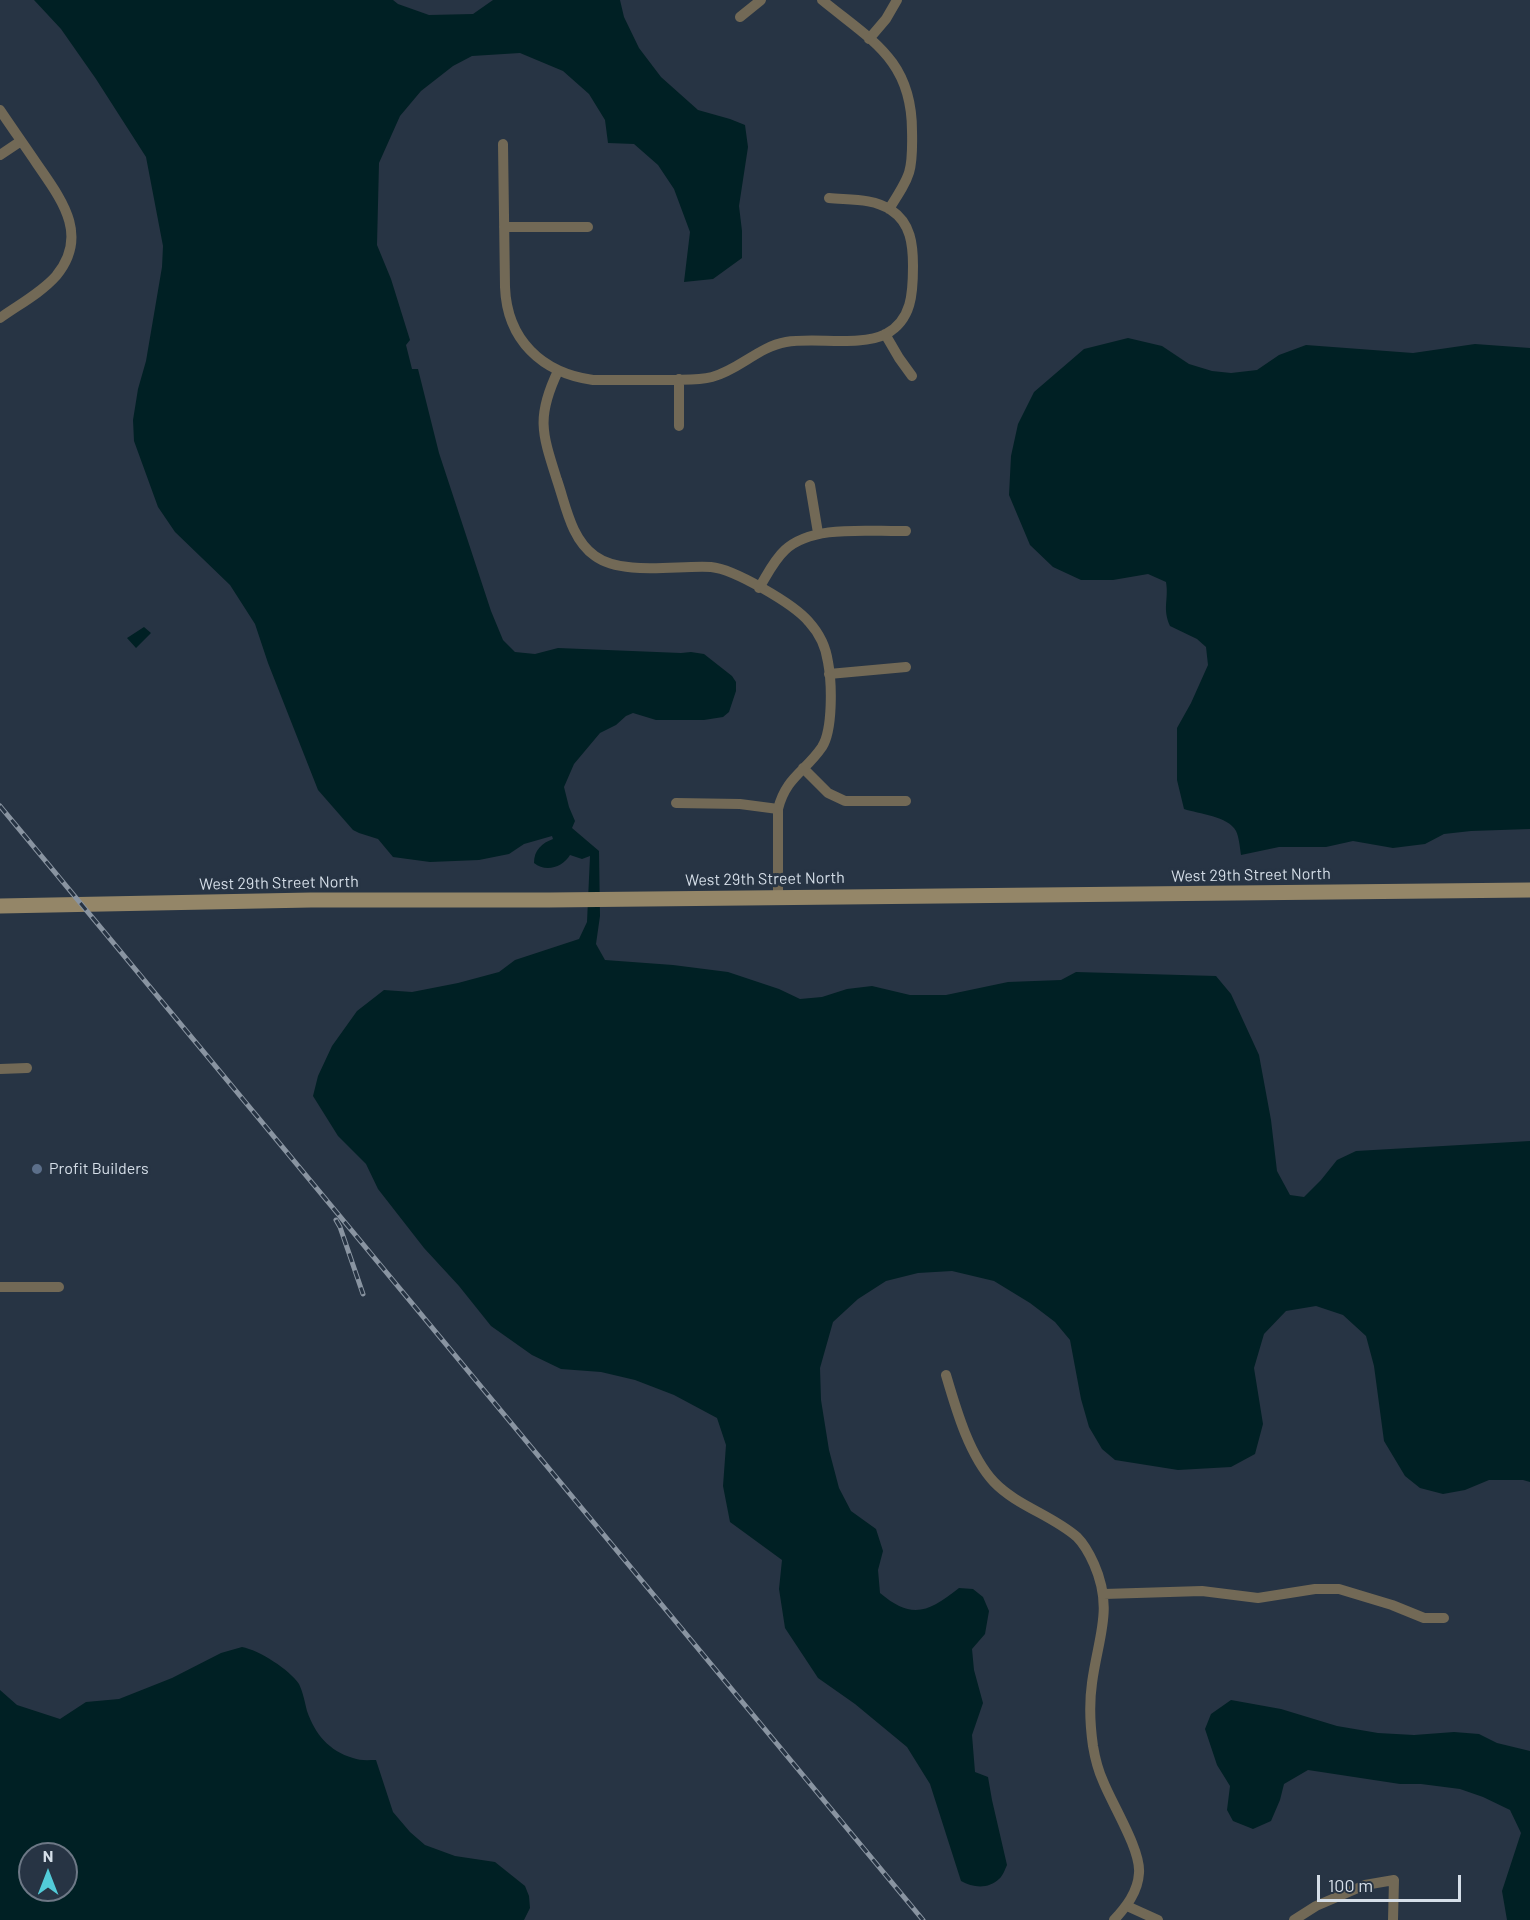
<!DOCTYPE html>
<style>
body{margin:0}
#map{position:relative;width:1530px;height:1920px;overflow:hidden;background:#273444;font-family:Barlow,sans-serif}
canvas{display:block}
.north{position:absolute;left:18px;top:1842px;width:60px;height:60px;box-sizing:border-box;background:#273444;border:2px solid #6d7886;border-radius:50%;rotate:0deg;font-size:16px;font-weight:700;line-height:24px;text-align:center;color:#d5dee8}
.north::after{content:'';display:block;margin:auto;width:21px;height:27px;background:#52cbd8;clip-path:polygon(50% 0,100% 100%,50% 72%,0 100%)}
.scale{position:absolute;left:1317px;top:1875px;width:144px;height:27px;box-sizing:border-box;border:3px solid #d5dee8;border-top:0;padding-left:8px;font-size:18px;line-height:21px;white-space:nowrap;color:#d5dee8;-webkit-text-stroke:4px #273444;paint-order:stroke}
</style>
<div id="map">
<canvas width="1530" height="1920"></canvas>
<div class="north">N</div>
<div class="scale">100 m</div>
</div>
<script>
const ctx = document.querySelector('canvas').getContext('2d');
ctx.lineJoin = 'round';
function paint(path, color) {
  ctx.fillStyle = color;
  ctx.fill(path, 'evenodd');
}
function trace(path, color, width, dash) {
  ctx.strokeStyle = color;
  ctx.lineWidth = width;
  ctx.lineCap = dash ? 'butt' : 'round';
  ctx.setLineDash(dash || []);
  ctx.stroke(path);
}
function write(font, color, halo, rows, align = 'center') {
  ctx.font = font + ' Barlow,sans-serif';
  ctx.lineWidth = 6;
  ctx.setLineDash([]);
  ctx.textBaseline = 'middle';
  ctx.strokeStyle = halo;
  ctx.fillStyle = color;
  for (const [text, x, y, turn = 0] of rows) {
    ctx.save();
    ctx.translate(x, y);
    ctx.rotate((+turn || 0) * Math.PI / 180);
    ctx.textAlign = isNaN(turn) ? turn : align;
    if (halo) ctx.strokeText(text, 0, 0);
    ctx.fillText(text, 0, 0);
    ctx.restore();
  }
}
paint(new Path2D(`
 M34 0H393L398 4 429 15 473 14 493 0H620L624 17 639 48 661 77 698 110 730 119 745 125 748 147 739 206 742 231V258L713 279 684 282 690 232 674 189 658 165 634 144 608 143 605 120 589 94 563 71 520 53 472 56 453 66 421 91 400 116 379 163 377 245 391 279 410 340 406 345 412 369H418L439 453 491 611 503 640 515 652 535 654 558 648 681 653 691 652 704 654 732 676 736 682V691L729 712 723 717 704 720H656L633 713 626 716 616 725 600 733 574 764 564 787 569 807 575 821 572 828 599 851 600 916 596 944 605 960 673 965 728 972 779 989 800 999 822 997 847 989 872 986 910 995H946L1008 982 1061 980 1076 972 1216 976 1231 994 1259 1055 1271 1120 1277 1171 1290 1195 1304 1197 1321 1180 1337 1160 1356 1151 1530 1141V1482L1523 1480H1489L1465 1490 1443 1494 1420 1488 1405 1476 1384 1441 1374 1366 1366 1336 1343 1315 1316 1306 1286 1311 1264 1334 1254 1368 1263 1424 1255 1454 1231 1467 1178 1470 1115 1460 1102 1449 1089 1427 1081 1399 1070 1340 1055 1322 1030 1303 994 1281 952 1271 918 1273 886 1281 858 1299 833 1322 820 1368 821 1400 829 1450 839 1488 851 1511 876 1529 883 1551 878 1570 880 1593C912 1620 929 1612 959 1588L973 1589 983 1597 989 1611 985 1634 972 1649 974 1670 983 1703 972 1735 975 1772 988 1777 992 1800 1007 1865C1005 1869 1003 1876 999 1879 989 1889 973 1888 961 1881L930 1784 907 1747 855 1704 818 1678 785 1628 779 1589 782 1560 730 1522 723 1486 726 1445 717 1418 674 1395 635 1380 601 1372 561 1369 532 1355 491 1326 459 1286 424 1248 378 1189 366 1164 338 1136 313 1096 318 1076 332 1046 357 1011 384 990 412 992 458 983 499 972 515 960 579 939 587 922 590 856 582 859 570 855C563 867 546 873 534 863 534 850 542 843 553 839L552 836 524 844 509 854 479 860 430 862 393 857 378 839 359 833 353 830 318 790 268 663 255 624 230 585 175 532 158 507 134 441 133 420 138 389 146 361 162 267 163 246 146 157 96 79 61 29Z
 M1128 338 1162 346 1189 364 1212 371 1231 373 1257 370 1279 355 1306 345 1413 353 1475 344 1530 348V829L1471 831 1444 834 1425 844 1393 848 1353 841 1326 847H1279L1241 855C1240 848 1239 837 1236 831 1228 816 1199 814 1184 809L1177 780V728L1191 703 1208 665 1206 647 1197 639 1170 626C1162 608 1169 600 1166 582L1148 574 1113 580H1081L1053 567 1030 545 1009 495 1011 456 1018 424 1034 392 1084 349Z
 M144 627 151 633 136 648 127 638Z
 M242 1647C259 1650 290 1670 299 1684 303 1692 305 1703 307 1711 315 1734 329 1751 353 1758 360 1761 369 1760 376 1760L393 1812 410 1832 425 1845 455 1856 495 1862 525 1886 529 1896 530 1908 524 1920H0V1690L17 1705 60 1719 86 1702 119 1699 172 1678 221 1653ZM30 1854H66V1890H30Z
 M1231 1700 1281 1709 1337 1726 1378 1733 1414 1735 1454 1732 1479 1734 1497 1743 1530 1751V1920H1507L1502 1891 1521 1833 1510 1810 1483 1797 1460 1789 1421 1784H1400L1308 1770 1284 1784 1280 1800 1271 1821 1253 1829 1233 1821 1227 1810 1230 1786 1217 1765 1205 1729 1211 1714Z`), '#002024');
trace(new Path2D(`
 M822 0C872 41 912 60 912 131 913 171 911 175 889 209
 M740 17 761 0
 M869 39 886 19 897 0
 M0 110C12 128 25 146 37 164 61 199 90 235 56 276 41 293 18 305 0 318
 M503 144 505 287C507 340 542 373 593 380 617 380 642 380 666 380 681 379 697 381 712 377 739 370 758 347 786 342 815 337 860 347 886 334 912 320 913 293 913 266 913 245 911 223 891 210 873 198 850 200 829 198
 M0 155 21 141
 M504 227H588
 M885 334 899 358 912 376
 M558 371C536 417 542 433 557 480 566 506 571 539 595 556 622 576 677 565 711 567 734 569 794 604 809 622 819 633 826 648 828 662 832 683 833 730 822 747 805 772 786 777 778 809V897
 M679 379V426
 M810 485 818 533
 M759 588C767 575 774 560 785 550 813 524 869 532 906 531
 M829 674 906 667
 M803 768 828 793 845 801H906
 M676 803 740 804 778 809
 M0 1069 27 1068
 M0 1287H59
 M946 1375C956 1409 969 1455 994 1482 1017 1506 1052 1515 1077 1537 1083 1543 1090 1555 1094 1564 1114 1609 1098 1637 1092 1683 1089 1704 1090 1725 1093 1746 1095 1758 1098 1770 1103 1781 1112 1804 1141 1850 1139 1873 1138 1892 1126 1907 1114 1920
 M1104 1594 1202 1591 1258 1598 1315 1589H1339L1392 1605 1424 1618H1444
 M1127 1906 1158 1920
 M1294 1920 1316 1906 1365 1885 1394 1880 1393 1920`), '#726956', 10);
trace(new Path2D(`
 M0 906 311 900H549L1530 890`), '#948668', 15);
const rail = new Path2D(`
 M0 806 923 1920
 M336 1220 340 1227 363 1294`);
trace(rail, '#8994a1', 5);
trace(rail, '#273444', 3, [9]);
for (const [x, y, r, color] of [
 [37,1169,6,"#5c6f8a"]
]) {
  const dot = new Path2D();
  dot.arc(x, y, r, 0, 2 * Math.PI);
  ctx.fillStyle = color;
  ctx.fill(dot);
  trace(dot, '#273444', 2);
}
write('16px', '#d5dee8', '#273444', [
 ["West 29th Street North",1251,875,-1],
 ["West 29th Street North",765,879,-1],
 ["West 29th Street North",279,883,-1]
]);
write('16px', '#d5dee8', '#273444', [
 ["Profit Builders",49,1169]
], 'left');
</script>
